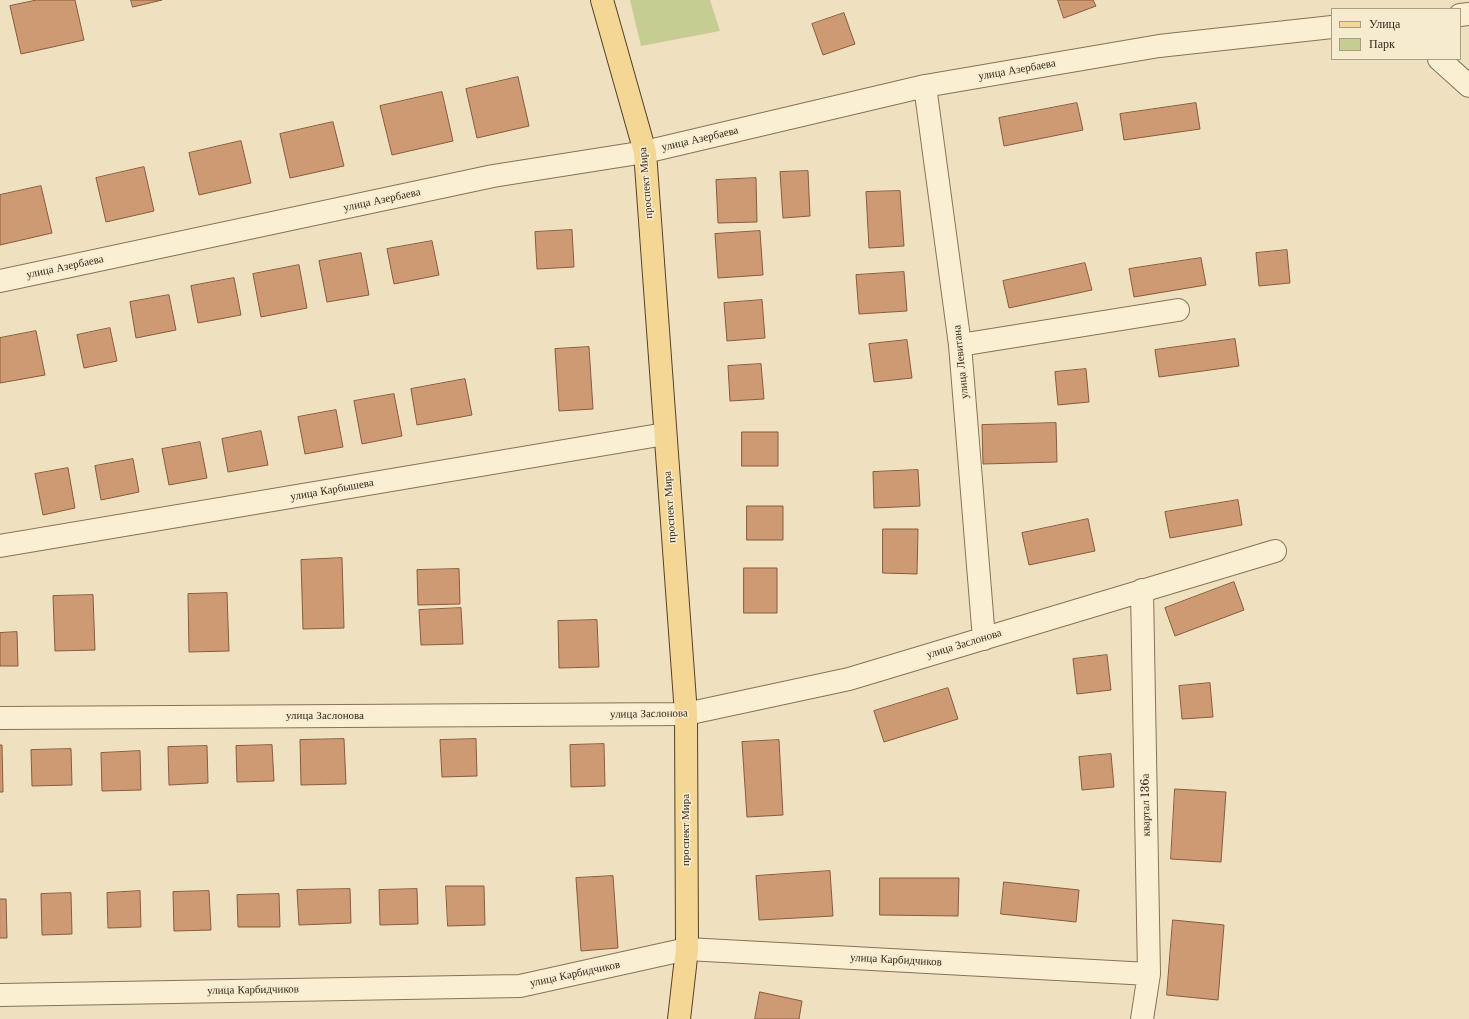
<!DOCTYPE html>
<meta charset="utf-8">
<style>
body{margin:0}
#map{position:relative;width:1469px;height:1019px;overflow:hidden;background:#efe1bf;font-family:"Libre Baskerville",serif}
canvas{display:block}
.legend{position:absolute;left:1331px;top:8px;width:130px;height:52px;box-sizing:border-box;background:#f6ebcf;border:1px solid #aa9d87;margin:0;padding:5px 7px;list-style:none;font-size:12px;color:#37291c}
.legend li{display:flex;align-items:center;gap:8px;height:20px}
.legend b{width:20px;border:1px solid #aa9d87}
</style>
<div id="map">
<canvas width="1469" height="1019"></canvas>
<ul class="legend">
<li><b style="height:5px;background:#f4d795"></b>Улица</li>
<li><b style="height:11px;background:#c6cd93"></b>Парк</li>
</ul>
</div>
<script>
const ctx = document.querySelector('canvas').getContext('2d');
ctx.lineJoin = 'round';
function paint(path, color) {
  ctx.fillStyle = color;
  ctx.fill(path, 'evenodd');
}
function trace(path, color, width, dash) {
  ctx.strokeStyle = color;
  ctx.lineWidth = width;
  ctx.lineCap = dash ? 'butt' : 'round';
  ctx.setLineDash(dash || []);
  ctx.stroke(path);
}
function write(font, color, halo, rows, align = 'center') {
  ctx.font = font + ' "Libre Baskerville",serif';
  ctx.lineWidth = 3;
  ctx.setLineDash([]);
  ctx.textBaseline = 'middle';
  ctx.strokeStyle = halo;
  ctx.fillStyle = color;
  for (const [text, x, y, turn = 0] of rows) {
    ctx.save();
    ctx.translate(x, y);
    ctx.rotate((+turn || 0) * Math.PI / 180);
    ctx.textAlign = isNaN(turn) ? turn : align;
    if (halo) ctx.strokeText(text, 0, 0);
    ctx.fillText(text, 0, 0);
    ctx.restore();
  }
}
paint(new Path2D(`
 M630 0H710L720 31 641 46Z`), '#c6cd93');
const building = new Path2D(`
 M37 0H75L84 40 21 54 10 6Z
 M131 0H162L133 7Z
 M1058 0H1093L1096 6 1064 18Z
 M844 13 855 44 823 55 812 24Z
 M518 77 529 126 477 138 466 89Z
 M442 92 453 141 392 155 380 106Z
 M1077 103 1083 130 1004 146 999 118Z
 M1196 103 1200 129 1124 140 1120 114Z
 M333 122 344 166 290 178 280 134Z
 M241 141 251 183 199 195 189 153Z
 M144 167 154 211 106 222 96 178Z
 M808 171 810 216 783 218 780 172Z
 M756 178 757 222 718 223 716 180Z
 M41 186 52 233 0 245V195Z
 M900 191 904 246 869 248 866 192Z
 M572 230 574 267 537 269 535 232Z
 M760 231 763 275 718 278 715 234Z
 M432 241 439 275 394 284 387 249Z
 M1287 250 1290 283 1259 286 1256 253Z
 M361 253 369 295 327 302 319 261Z
 M1201 258 1206 285 1134 297 1129 269Z
 M1085 263 1092 290 1009 308 1003 281Z
 M299 265 307 308 261 317 253 274Z
 M904 272 907 311 859 314 856 275Z
 M234 278 241 315 198 323 191 286Z
 M169 295 176 330 136 338 130 302Z
 M762 300 765 338 727 341 724 303Z
 M110 328 117 361 84 368 77 335Z
 M36 331 45 375 0 383V338Z
 M1235 339 1239 366 1159 377 1155 350Z
 M907 340 912 378 874 382 869 344Z
 M589 347 593 409 559 411 555 349Z
 M761 364 764 399 730 401 728 366Z
 M1086 369 1089 402 1058 405 1055 372Z
 M465 379 472 415 417 425 411 389Z
 M394 394 402 436 362 444 354 401Z
 M336 410 343 447 305 454 298 417Z
 M1056 423 1057 462 983 464 982 425Z
 M261 431 268 465 228 472 222 439Z
 M742 432H778V466H742Z
 M200 442 207 478 169 485 162 449Z
 M133 459 139 492 101 500 95 466Z
 M68 468 75 508 43 515 35 474Z
 M918 470 920 506 874 508 873 472Z
 M1238 500 1242 525 1170 538 1165 512Z
 M747 506H783V540H747Z
 M1088 519 1095 551 1029 565 1022 533Z
 M883 529H918L917 574 883 573Z
 M342 558 344 628 303 629 301 560Z
 M744 568H777V613H744Z
 M459 569 460 604 418 605 417 570Z
 M1234 582 1244 610 1175 636 1165 608Z
 M227 593 229 651 189 652 188 594Z
 M93 595 95 650 55 651 53 596Z
 M461 608 463 644 421 645 419 610Z
 M597 620 599 667 559 668 558 621Z
 M17 632 18 666H0V633Z
 M1107 655 1111 690 1077 694 1073 659Z
 M1210 683 1213 717 1182 719 1179 686Z
 M948 688 958 719 884 742 874 711Z
 M344 739 346 784 301 785 300 740Z
 M476 739 477 776 442 777 440 740Z
 M779 740 783 815 747 817 742 742Z
 M604 744 605 786 571 787 570 745Z
 M0 745H2L3 792H0Z
 M272 745 274 781 237 782 236 746Z
 M207 746 208 783 169 785 168 747Z
 M71 749 72 785 32 786 31 750Z
 M140 751 141 790 102 791 101 753Z
 M1111 754 1114 787 1082 790 1079 757Z
 M1175 789 1226 792 1221 862 1171 859Z
 M830 871 833 916 759 920 756 876Z
 M613 876 618 948 581 951 576 878Z
 M880 878H959L958 916 880 915Z
 M1004 882 1079 890 1076 922 1001 914Z
 M446 886H484L485 925 448 926Z
 M350 889 351 923 299 925 297 890Z
 M417 889 418 924 380 925 379 890Z
 M140 891 141 927 108 928 107 893Z
 M209 891 211 930 174 931 173 892Z
 M71 893 72 934 42 935 41 894Z
 M279 894 280 927H238L237 895Z
 M0 899H6L7 938H0Z
 M1173 920 1224 925 1218 1000 1167 995Z
 M760 992 802 1001 799 1019H755Z`);
paint(building, '#ce9a74');
trace(building, '#885b3c', 1);
const minor = new Path2D(`
 M1460 15 1469 14
 M1439 59 1469 86
 M925 86 960 345 984 639
 M0 281 493 176 645 152 925 86 1159 46 1332 27
 M960 345 1178 310
 M0 546 665 434
 M1142 590 1149 974 1142 1019
 M0 718 686 714 849 679 1275 551
 M0 995 520 986 687 949 1149 974`);
const major = new Path2D(`
 M602 0 645 152 686 714 687 949 679 1019`);
trace(minor, '#887257', 24);
trace(major, '#55402c', 24);
trace(minor, '#faeed3', 22);
trace(major, '#f4d795', 22);
write('11px', '#37291c', '#f6ebcf', [
 ["улица Азербаева",1017,70,-10],
 ["улица Азербаева",700,139,-13],
 ["проспект Мира",646,183,-95],
 ["улица Азербаева",382,200,-12],
 ["улица Азербаева",65,267,-12],
 ["улица Левитана",961,362,-96],
 ["улица Карбышева",332,490,-10],
 ["проспект Мира",670,507,-94],
 ["улица Заслонова",964,644,-17],
 ["улица Заслонова",649,714,-1],
 ["улица Заслонова",325,716],
 ["квартал 136а",1146,805,-91],
 ["проспект Мира",686,830,-90],
 ["улица Карбидчиков",896,960,3],
 ["улица Карбидчиков",575,974,-12],
 ["улица Карбидчиков",253,990,-1]
]);
</script>
